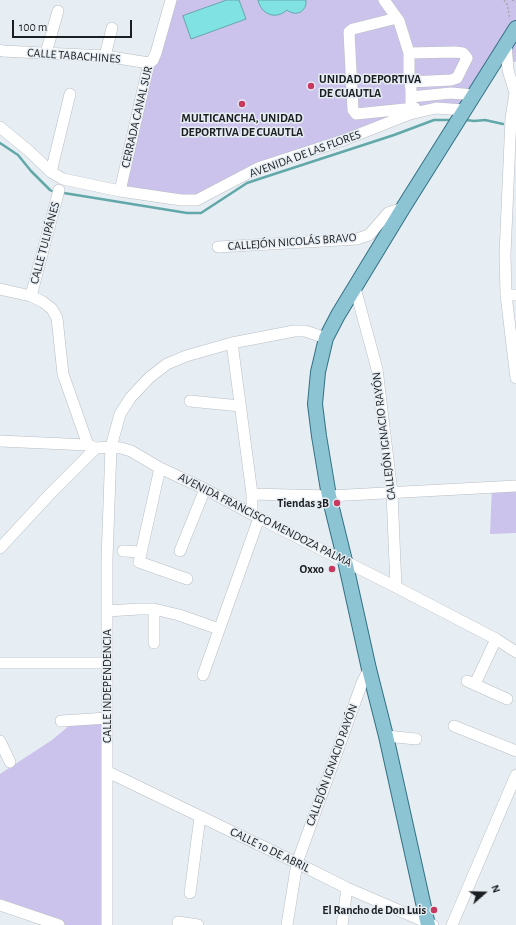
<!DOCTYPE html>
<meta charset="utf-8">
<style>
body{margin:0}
#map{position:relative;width:516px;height:925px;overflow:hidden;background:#e6edf3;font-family:"Alegreya Sans",sans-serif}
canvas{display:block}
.north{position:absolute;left:464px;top:873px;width:40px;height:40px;-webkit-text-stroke:3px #e6edf3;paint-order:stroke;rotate:70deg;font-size:11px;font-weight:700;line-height:16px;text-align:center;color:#1c1f21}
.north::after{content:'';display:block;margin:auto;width:14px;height:18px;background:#1c1f21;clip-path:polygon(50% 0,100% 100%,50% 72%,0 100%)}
.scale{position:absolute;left:12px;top:20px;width:120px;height:18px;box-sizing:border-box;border:2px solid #1c1f21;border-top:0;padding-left:5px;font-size:12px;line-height:14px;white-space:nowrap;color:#1c1f21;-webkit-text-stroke:3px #e6edf3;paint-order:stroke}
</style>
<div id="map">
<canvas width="516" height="925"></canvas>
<div class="north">N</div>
<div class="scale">100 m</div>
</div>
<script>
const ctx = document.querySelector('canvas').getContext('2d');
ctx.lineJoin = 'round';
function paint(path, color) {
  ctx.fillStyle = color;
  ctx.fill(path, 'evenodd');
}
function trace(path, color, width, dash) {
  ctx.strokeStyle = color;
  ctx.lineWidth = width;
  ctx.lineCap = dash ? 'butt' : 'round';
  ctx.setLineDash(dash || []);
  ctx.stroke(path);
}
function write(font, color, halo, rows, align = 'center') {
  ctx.font = font + ' "Alegreya Sans",sans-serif';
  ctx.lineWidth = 3;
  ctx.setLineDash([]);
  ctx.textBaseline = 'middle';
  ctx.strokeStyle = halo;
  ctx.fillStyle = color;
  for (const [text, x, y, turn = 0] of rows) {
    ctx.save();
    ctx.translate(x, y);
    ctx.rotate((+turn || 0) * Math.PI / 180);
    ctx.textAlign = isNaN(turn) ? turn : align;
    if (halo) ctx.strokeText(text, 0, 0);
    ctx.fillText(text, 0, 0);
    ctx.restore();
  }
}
paint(new Path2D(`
 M171 0H516V62L497 59 464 110 436 108 258 168 197 200 120 191Z
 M516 486V533L490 534 492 487Z
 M107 718V925H59L0 905V774L52 740 70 725Z`), '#ccc3ed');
const water = new Path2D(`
 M227 0H239L246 19 191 39 183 16Z
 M258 0H306C307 12 296 17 287 10 276 20 261 15 258 0Z`);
paint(water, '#81e2e3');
trace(water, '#63a8a9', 1);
trace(new Path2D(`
 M466 120 474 121 485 120 503 124
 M0 143 18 155 31 171 50 190 52 191
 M64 193 187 213H201L247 183 262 178 394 135 434 120H450`), '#63a8a9', 2.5);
const minor = new Path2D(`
 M384 0 399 21 409 53V75L411 90V108
 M397 18 353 29 349 32 353 110 356 114 415 108
 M506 44 508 70 515 93 511 118 505 254 506 295 516 378
 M0 50 2 51 105 56 149 63
 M46 53 58 11
 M409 53 455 52 463 53 467 58 457 78 451 80 410 82
 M105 56 112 28
 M411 97 451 93 473 95
 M0 127 29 151 51 172 63 179 120 191 181 200H197L258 168 344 140 410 114 436 108 464 110
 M51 172 70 94
 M120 191 149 63 153 60 156 53 171 0
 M218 247 357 239 369 235 388 213 403 208
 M355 288 377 369 392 493 396 587
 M0 289 31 296 43 302 52 309 57 318 63 374 88 445
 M506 295H516
 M31 296 59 190
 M232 343 252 494V514
 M190 401 240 406
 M0 441 88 445 96 448 111 447 121 448 131 451 160 468 205 489 259 518 396 587 496 639 516 652
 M160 468 139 562 187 579
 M252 494 329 496 516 486
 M0 548 50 494 96 448
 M123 551 141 552
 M180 551 205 489
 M154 609V643
 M107 611 139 609H154L179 615 219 629
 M0 663H107
 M203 675 259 518
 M467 681 507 699
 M475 684 496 639
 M61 721 107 718
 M454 726 516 751
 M386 736 416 739
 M0 741 10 762
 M108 772 297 863 347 888 433 925
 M190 893 200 817
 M0 905 59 925
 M107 925V560L111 447 120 414 131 397 150 377 167 364 186 356 232 343 294 331H305L326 338
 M178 925V922L198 925
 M287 925 297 863 362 683 369 669
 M342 925 347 888
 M452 925 516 775`);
const major = new Path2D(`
 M428 925 386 736 369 669 345 561 329 496 319 436 315 404 318 372 326 338 338 315 403 208 516 28`);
trace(minor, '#b8bec4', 12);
trace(major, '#337183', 16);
trace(new Path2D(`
 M504 0 507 4 510 19
 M512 0 516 2`), '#a4a9ae', 1.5, [2, 2]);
trace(minor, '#fff', 11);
trace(major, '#8cc4d4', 14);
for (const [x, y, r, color] of [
 [311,86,4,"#c8395f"],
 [242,104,4,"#c8395f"],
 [337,503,4,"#c8395f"],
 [332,569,4,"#c8395f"],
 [434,910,4,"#c8395f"]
]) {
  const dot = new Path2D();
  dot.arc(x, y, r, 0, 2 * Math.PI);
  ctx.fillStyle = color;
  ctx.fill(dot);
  trace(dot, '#e6edf3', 1.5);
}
write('12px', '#1c1f21', '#e6edf3', [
 ["CALLE TABACHINES",74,56,4],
 ["CERRADA CANAL SUR",137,117,-77],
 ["AVENIDA DE LAS FLORES",305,154,-20],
 ["CALLEJÓN NICOLÁS BRAVO",292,242,-4],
 ["CALLE TULIPÁNES",45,243,-75],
 ["CALLEJÓN IGNACIO RAYÓN",384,436,-97],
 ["AVENIDA FRANCISCO MENDOZA PALMA",265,520,27],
 ["CALLE INDEPENDENCIA",107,686,-90],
 ["CALLEJÓN IGNACIO RAYÓN",332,765,-70],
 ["CALLE 10 DE ABRIL",270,850,26]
]);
write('bold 12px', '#1c1f21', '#e6edf3', [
 ["UNIDAD DEPORTIVA",319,79,"left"],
 ["DE CUAUTLA",319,93,"left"],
 ["MULTICANCHA, UNIDAD",242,118,"center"],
 ["DEPORTIVA DE CUAUTLA",242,132,"center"],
 ["Tiendas 3B",329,503],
 ["Oxxo",324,569],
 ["El Rancho de Don Luis",426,910]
], 'right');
</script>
